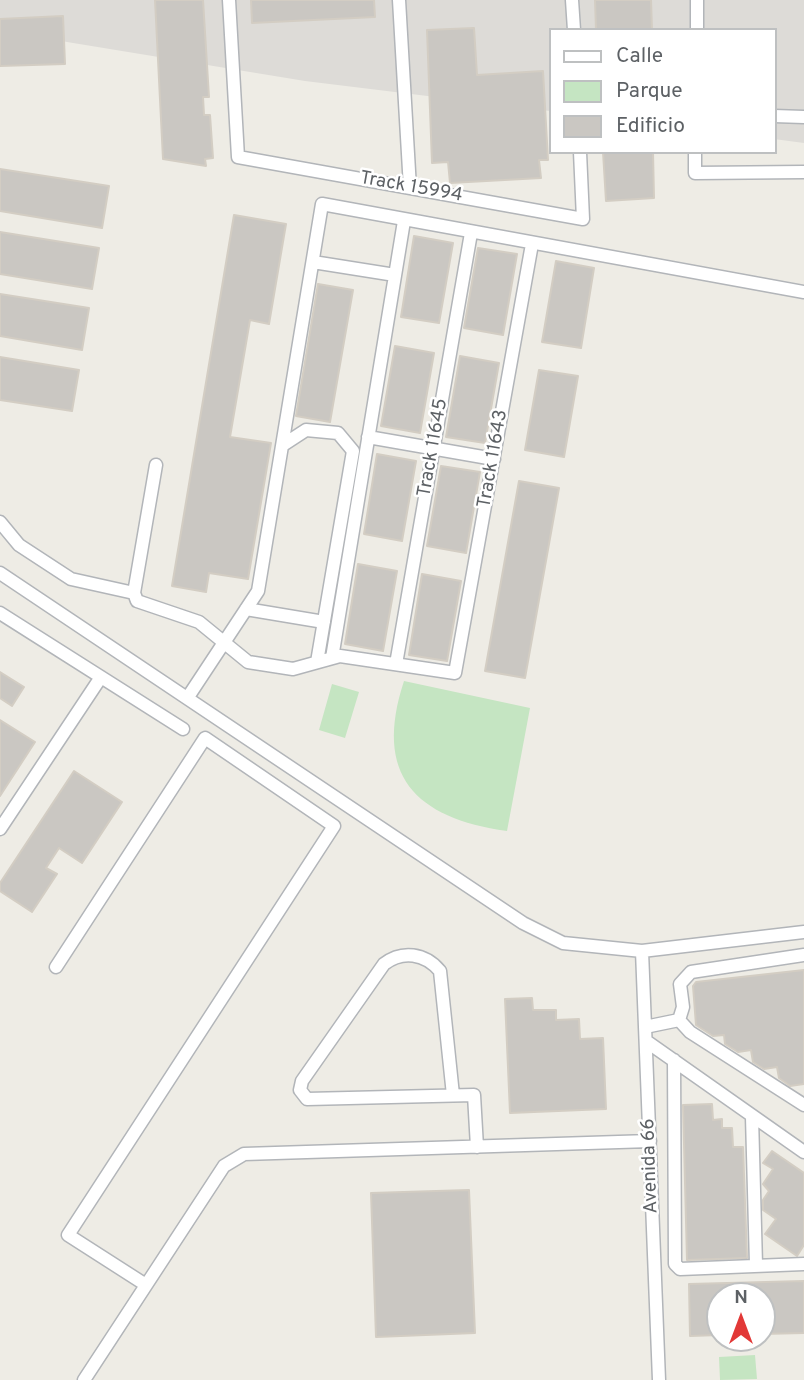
<!DOCTYPE html>
<style>
body{margin:0}
#map{position:relative;width:804px;height:1380px;overflow:hidden;background:#eeece5;font-family:Overpass,sans-serif}
canvas{display:block}
.legend{position:absolute;left:549px;top:28px;width:228px;height:126px;box-sizing:border-box;background:#fff;border:2px solid #bec0c1;margin:0;padding:9px 12px;list-style:none;font-size:21px;color:#5d6165}
.legend li{display:flex;align-items:center;gap:14px;height:35px}
.legend b{width:35px;border:2px solid #bec0c1}
.north{position:absolute;left:706px;top:1282px;width:70px;height:70px;box-sizing:border-box;background:#fff;border:2px solid #bec0c1;border-radius:50%;rotate:0deg;font-size:19px;font-weight:700;line-height:28px;text-align:center;color:#5d6165}
.north::after{content:'';display:block;margin:auto;width:24px;height:32px;background:#e23837;clip-path:polygon(50% 0,100% 100%,50% 72%,0 100%)}
</style>
<div id="map">
<canvas width="804" height="1380"></canvas>
<ul class="legend">
<li><b style="height:9px;background:#fff"></b>Calle</li>
<li><b style="height:19px;background:#c5e5c2"></b>Parque</li>
<li><b style="height:19px;background:#cac7c2"></b>Edificio</li>
</ul>
<div class="north">N</div>
</div>
<script>
const ctx = document.querySelector('canvas').getContext('2d');
ctx.lineJoin = 'round';
function paint(path, color) {
  ctx.fillStyle = color;
  ctx.fill(path, 'evenodd');
}
function trace(path, color, width, dash) {
  ctx.strokeStyle = color;
  ctx.lineWidth = width;
  ctx.lineCap = dash ? 'butt' : 'round';
  ctx.setLineDash(dash || []);
  ctx.stroke(path);
}
function write(font, color, halo, rows, align = 'center') {
  ctx.font = font + ' Overpass,sans-serif';
  ctx.lineWidth = 5;
  ctx.setLineDash([]);
  ctx.textBaseline = 'middle';
  ctx.strokeStyle = halo;
  ctx.fillStyle = color;
  for (const [text, x, y, turn = 0] of rows) {
    ctx.save();
    ctx.translate(x, y);
    ctx.rotate((+turn || 0) * Math.PI / 180);
    ctx.textAlign = isNaN(turn) ? turn : align;
    if (halo) ctx.strokeText(text, 0, 0);
    ctx.fillText(text, 0, 0);
    ctx.restore();
  }
}
paint(new Path2D(`
 M0 0H804V143L774 139V30H550V111L305 81 0 31Z`), '#dddbd7');
paint(new Path2D(`
 M404 681 530 708 507 831C415 818 373 775 404 681Z
 M332 684 359 692 345 738 319 730Z
 M755 1355 757 1379 720 1380 719 1357Z`), '#c5e5c2');
const building = new Path2D(`
 M155 0H203L209 97H203L204 115H210L213 158 205 159 206 166 163 159Z
 M251 0H374L375 17 252 23Z
 M595 0H651L652 30H596Z
 M63 16 65 64 0 66V19Z
 M474 28 477 75 543 71 548 160H539L541 178 450 183 448 162 432 163 427 30Z
 M603 152H653L654 198 606 201Z
 M0 169 109 186 102 228 0 211Z
 M234 215 286 224 269 324 250 320 230 437 271 443 248 579 209 573 206 592 172 586Z
 M0 232 99 248 92 289 0 274Z
 M414 236 453 243 439 323 401 317Z
 M478 248 517 254 503 335 464 328Z
 M556 261 594 268 581 348 542 342Z
 M318 284 353 290 330 422 296 416Z
 M0 294 89 308 82 350 0 336Z
 M395 346 434 353 420 433 381 426Z
 M460 356 499 363 485 443 446 437Z
 M0 357 79 370 72 411 0 400Z
 M539 370 578 376 564 457 525 450Z
 M377 454 416 461 402 541 364 534Z
 M441 466 480 472 466 553 427 546Z
 M519 481 559 488 525 678 485 671Z
 M358 564 397 571 383 651 345 644Z
 M422 574 461 581 447 661 409 655Z
 M0 672 24 687 12 706 0 698Z
 M0 720 35 742 0 796Z
 M74 771 122 802 82 863 59 848 46 868 57 874 32 912 0 891V883Z
 M804 970V1084L790 1086 779 1078 777 1067 764 1069 753 1062 751 1050 738 1052 725 1044 724 1035 713 1036 696 1025 693 986 696 982Z
 M532 998 533 1010H556V1020L579 1019 580 1039 603 1038 606 1109 510 1113 505 999Z
 M712 1104 713 1120 722 1119V1128H732L733 1147H743L747 1258 687 1260 683 1105Z
 M772 1151 804 1173V1245L797 1256 765 1234 776 1219 763 1210V1200L769 1191 763 1184 773 1169 763 1163Z
 M469 1190 475 1333 376 1337 371 1193Z
 M804 1281V1333L762 1334V1296H720V1335L690 1336 689 1284Z`);
paint(building, '#cac7c2');
trace(building, '#d3cdc3', 2);
const minor = new Path2D(`
 M229 0 238 157 583 219 580 152
 M399 0 410 188
 M572 0 574 30
 M697 30V0
 M774 116 804 117
 M695 152V173L804 172
 M313 262 395 275
 M368 437 494 459
 M283 445 306 430 338 433 353 451 317 662
 M156 465 134 593 137 601 199 622 248 662 293 669 340 656 455 673 532 244
 M0 522 19 545 71 579 134 593
 M0 573 523 923 563 943 642 951 804 932
 M246 609 324 622
 M0 613 183 729
 M332 658 404 221
 M396 664 471 233
 M188 697 258 591 322 204 804 292
 M0 829 101 677
 M642 951 659 1380
 M56 967 205 738 334 826 68 1235 146 1285
 M679 1020 683 1007 680 984 691 972 804 955
 M679 1020 690 1032 804 1105
 M645 1027 679 1020
 M646 1041 804 1152
 M674 1060 675 1264 680 1269 804 1264
 M453 1095 440 971C425 953 402 950 384 964L302 1081 300 1090 307 1099 474 1095 477 1147
 M752 1117 756 1265
 M84 1380 224 1166 244 1154 650 1141`);
trace(minor, '#b2b5b9', 15);
trace(minor, '#fff', 12);
write('19px', '#5d6165', '#fff', [
 ["Track 15994",411,188,10],
 ["Track 11645",434,448,-80],
 ["Track 11643",494,459,-80],
 ["Avenida 66",651,1166,-92]
]);
</script>
